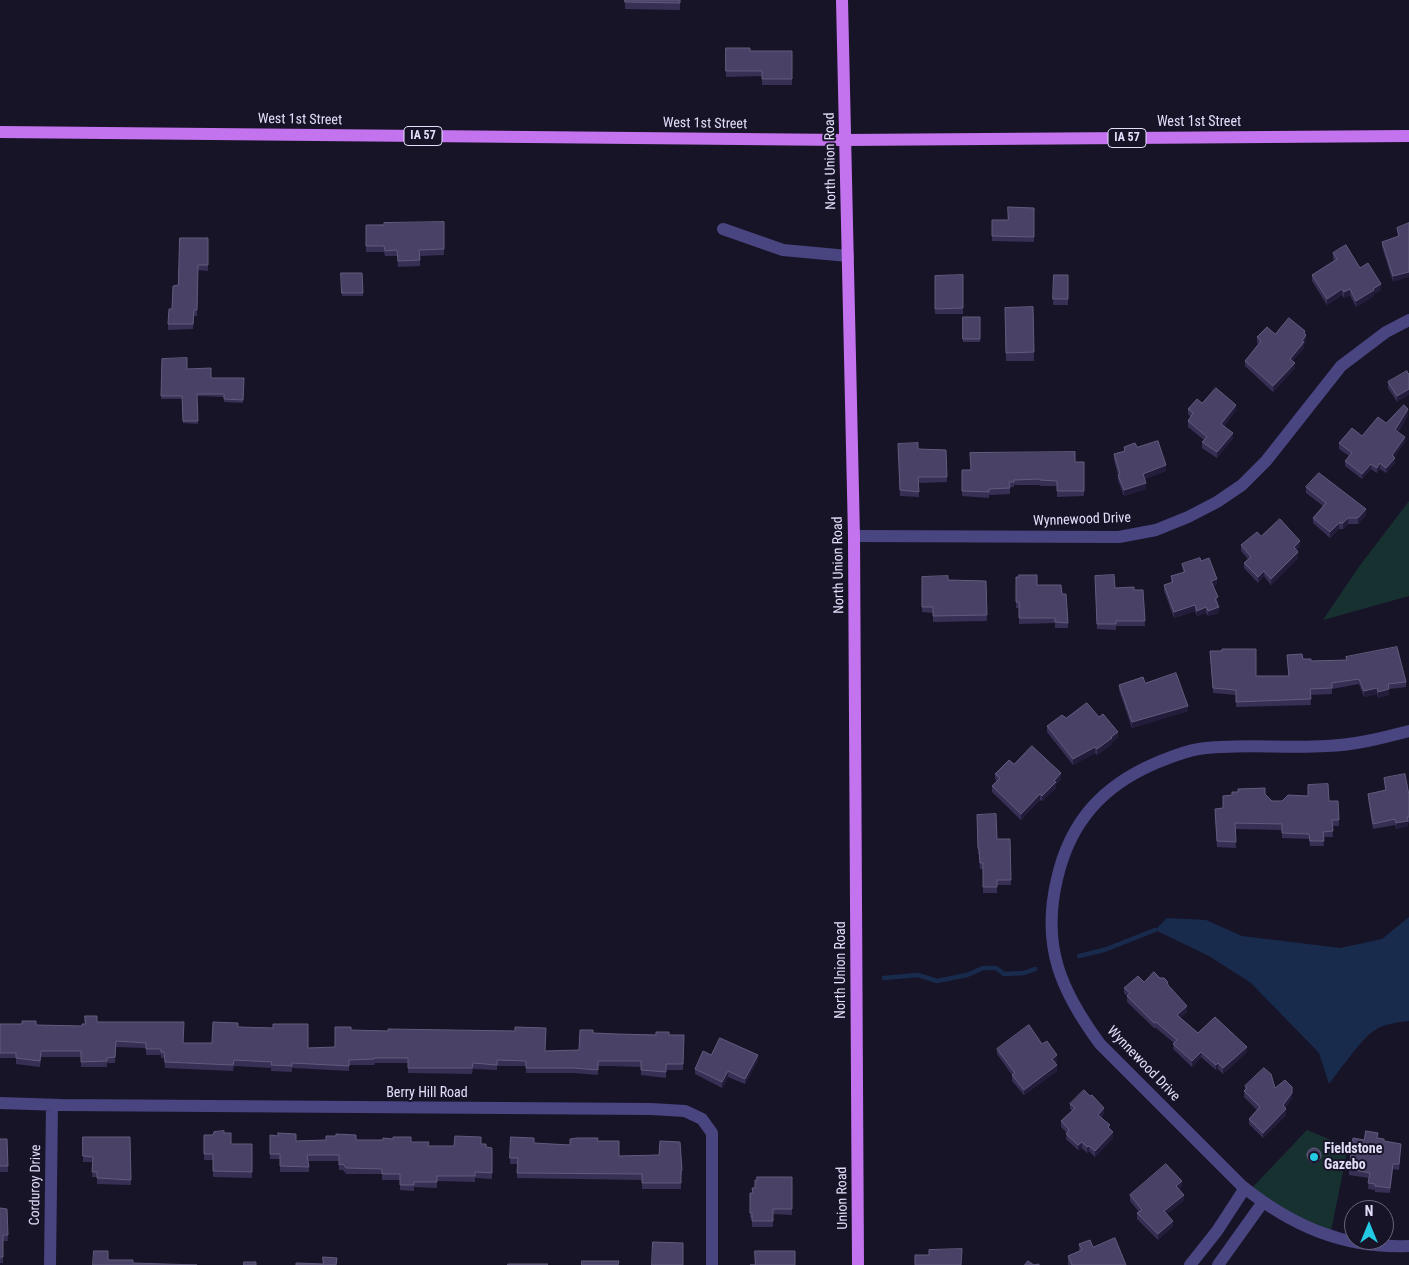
<!DOCTYPE html>
<style>
body{margin:0}
#map{position:relative;width:1409px;height:1265px;overflow:hidden;background:#181428;font-family:"Roboto Condensed",sans-serif}
canvas{display:block}
.north{position:absolute;left:1344px;top:1200px;width:50px;height:50px;box-sizing:border-box;background:#181428;border:1px solid #69657c;border-radius:50%;rotate:0deg;font-size:14px;font-weight:700;line-height:20px;text-align:center;color:#e3dffb}
.north::after{content:'';display:block;margin:auto;width:18px;height:22px;background:#22cae4;clip-path:polygon(50% 0,100% 100%,50% 72%,0 100%)}
</style>
<div id="map">
<canvas width="1409" height="1265"></canvas>
<div class="north">N</div>
</div>
<script>
const ctx = document.querySelector('canvas').getContext('2d');
ctx.lineJoin = 'round';
function paint(path, color) {
  ctx.fillStyle = color;
  ctx.fill(path, 'evenodd');
}
function trace(path, color, width, dash) {
  ctx.strokeStyle = color;
  ctx.lineWidth = width;
  ctx.lineCap = dash ? 'butt' : 'round';
  ctx.setLineDash(dash || []);
  ctx.stroke(path);
}
function write(font, color, halo, rows, align = 'center') {
  ctx.font = font + ' "Roboto Condensed",sans-serif';
  ctx.lineWidth = 4;
  ctx.setLineDash([]);
  ctx.textBaseline = 'middle';
  ctx.strokeStyle = halo;
  ctx.fillStyle = color;
  for (const [text, x, y, turn = 0] of rows) {
    ctx.save();
    ctx.translate(x, y);
    ctx.rotate((+turn || 0) * Math.PI / 180);
    ctx.textAlign = isNaN(turn) ? turn : align;
    if (halo) ctx.strokeText(text, 0, 0);
    ctx.fillText(text, 0, 0);
    ctx.restore();
  }
}
paint(new Path2D(`
 M1409 501V596L1323 620 1358 568Z
 M1307 1130 1348 1147 1330 1236 1249 1191Z`), '#173131');
paint(new Path2D(`
 M1409 917V1021C1399 1022 1383 1024 1375 1030 1361 1039 1340 1070 1329 1084L1319 1053 1251 983 1209 956 1155 930 1167 918 1206 920 1242 936 1340 948 1382 939Z`), '#182b4d');
trace(new Path2D(`
 M1079 956 1104 950 1155 930
 M884 978 918 975 937 981 967 975 983 968H996L1004 974 1024 973 1035 969`), '#182b4d', 4.5);
trace(new Path2D(`
 M723 229 783 250 848 256
 M854 536 1119 537 1156 530 1188 517 1217 502 1242 485 1266 461 1341 366 1386 332 1409 320
 M1409 731C1382 738 1355 745 1327 746 1285 749 1241 743 1199 749 1184 751 1169 758 1156 763 1102 786 1070 822 1057 879 1041 946 1061 991 1100 1044L1242 1186C1292 1226 1344 1249 1409 1246
 M0 1103 61 1105 651 1109 685 1111 702 1119 712 1133V1265
 M50 1265 52 1105
 M1190 1265 1217 1231 1245 1188
 M1218 1265 1263 1202`), '#494581', 12);
trace(new Path2D(`
 M842 0 854 536 858 1265
 M0 132 845 140 1409 136`), '#c473ee', 12);
paint(new Path2D(`
 M625 0H680V10L625 9Z
 M726 48 750 51H792V85H762V76L726 77Z
 M1034 208V242L992 241V220H1008Z
 M444 222V255L420 256V266L398 267 397 256H385L384 252H366V225Z
 M1409 223 1393 282 1382 247V242L1398 236 1397 228Z
 M208 238V271L198 270 197 316H194L193 329 168 330V324L178 285Z
 M1333 253 1360 268 1381 290 1374 294V296L1356 307 1350 295 1344 298 1342 295 1327 305 1312 281V275L1335 261 1333 259Z
 M341 273H362L363 296H342Z
 M963 275V314H935V276Z
 M1054 275H1068V305H1053Z
 M1033 307 1034 361H1006L1005 308Z
 M963 317H980V342H963Z
 M1275 334H1305L1306 340 1304 344V348L1292 361 1295 368 1273 392 1245 366V361L1259 344 1257 343V337Z
 M162 359 211 378H244L243 403 224 402V397L197 396 198 424 183 423 182 399H161Z
 M1408 374 1397 402 1388 388V382Z
 M1202 403 1236 410 1224 426 1233 438 1217 458 1202 448V442L1204 440 1188 427V421L1191 417 1188 414V409Z
 M1408 415 1398 432 1405 442 1394 457 1395 463 1386 473 1380 469 1377 473 1371 469 1362 479 1345 466V461L1349 456 1339 449V443L1362 436 1386 423Z
 M898 444 918 449 946 450 947 482 918 483 919 497 900 496Z
 M1124 447H1137L1166 471 1144 479 1146 489 1124 496 1118 480V475L1114 460V454L1124 451Z
 M1075 462H1084V496L1057 497V486H1040V485H1014V487H1010V494L989 495V498L962 496V470Z
 M1306 487 1366 515 1358 524H1348L1343 529H1339L1330 538 1313 523V518L1323 506 1306 493Z
 M1261 536 1300 546 1296 550 1298 558 1271 585 1264 576 1258 583 1244 568V563L1248 559 1241 551V545Z
 M1201 561 1217 584 1213 586 1218 603H1217L1219 613 1208 616 1206 613 1197 616 1195 611 1174 618 1164 591V585L1171 583V576L1183 572 1182 564Z
 M1095 576 1115 588 1134 590H1143L1145 626H1116V630L1097 629Z
 M922 577 948 580 986 581 987 621 933 622V613L922 612Z
 M1016 577 1062 594 1068 623V628H1055V623L1019 624V608H1016Z
 M1210 651 1256 676H1288L1287 655 1311 661 1346 660V657L1406 682V687L1389 689V695L1378 698 1377 694 1364 697 1359 684 1332 689V694L1310 695 1311 705 1236 707V695L1213 693Z
 M1145 683 1188 711 1132 728 1119 690V685Z
 M1099 717 1118 737 1112 742V744L1097 755 1095 753 1073 765 1047 732V726L1066 718Z
 M1014 764 1061 779 1056 785V788L1042 801 1040 800 1021 820 992 792V786L997 781 995 779V774Z
 M1384 778 1409 795V822L1408 823V826L1396 829 1395 825 1373 829 1368 799V794L1385 790Z
 M1265 794 1272 801H1338L1339 826H1332L1333 837H1323L1324 846H1310L1309 839 1282 838V830L1235 829 1236 848 1217 847 1215 814 1223 808Z
 M977 815 997 839H1010L1011 885H997V893H983V869H980L979 854H978Z
 M1144 982 1168 985 1187 1012 1180 1018 1198 1033 1247 1052 1223 1074 1218 1069 1216 1070 1201 1057 1192 1067 1173 1049 1174 1043 1156 1028H1154L1127 1002V996L1124 993V988Z
 M97 1022 183 1043H212L238 1027 308 1048 335 1047 351 1030 545 1051 579 1050 593 1033 617 1034 684 1035 683 1070H666V1078L641 1075V1067L610 1066H598V1075L573 1073H526V1066H497V1070L473 1069 472 1074 408 1073V1063H375L374 1065H349V1071L292 1068V1072L271 1071V1068L234 1066 233 1071 165 1068 164 1058H161V1055H146V1048L116 1047 115 1063H107V1067H81V1057H41L40 1067 16 1064V1058H0V1024L82 1026 85 1024Z
 M1042 1044 1057 1060 1055 1063 1057 1071 1024 1095 1012 1081V1075L997 1054V1049Z
 M711 1055 758 1060 745 1084 728 1077 722 1088 695 1074V1069Z
 M1245 1086 1275 1088 1292 1098 1285 1108 1286 1115 1263 1138 1249 1124V1119L1257 1110 1244 1097Z
 M1070 1104 1104 1113 1101 1118 1110 1129 1113 1138 1095 1157 1089 1151 1087 1153 1082 1148 1078 1150 1066 1139 1067 1133 1061 1127V1121L1072 1111 1070 1109Z
 M224 1133 231 1144H252V1178L213 1177V1160H204V1135H213Z
 M270 1135 296 1141 356 1140 411 1142 428 1146H454L481 1144 486 1147 492 1148V1179L475 1178V1182L437 1181V1188L414 1187V1191L400 1190V1180H382V1174H346L343 1170H339V1161H308L309 1167V1172H280V1159H270Z
 M83 1137H130L131 1185 97 1184V1177H92L93 1162H83Z
 M511 1137 534 1143 570 1145 597 1141 619 1156 682 1170V1175H681V1189H642V1180L517 1178V1164H510Z
 M1378 1138 1401 1149 1399 1170 1393 1169 1390 1193 1375 1192V1190L1368 1189 1369 1178 1349 1175V1169L1364 1140Z
 M0 1139H7L8 1172H0Z
 M1307 1155 1321 1158 1319 1162 1312 1164 1309 1162 1307 1158Z
 M792 1177V1215L773 1214V1227H752V1218H750V1193H753L755 1188Z
 M1182 1186 1179 1189 1184 1200 1167 1214 1173 1226 1158 1240 1137 1219V1213L1139 1212 1130 1201V1195Z
 M0 1208 7 1209 8 1241H3V1263H0Z
 M1079 1244 1093 1247 1126 1265H1068V1256L1079 1251Z`), '#382f54');
paint(new Path2D(`
 M1409 272V277L1393 282V276Z
 M1381 284V290L1374 294V296L1356 307V301L1373 289Z
 M1342 289V295L1327 305V299Z
 M1350 289V295L1344 298V292Z
 M1305 331V336L1306 335V340L1304 344V348L1290 364V359L1302 341Z
 M1295 363V368L1273 392V386Z
 M1409 389V395L1397 402V396Z
 M1236 405V410L1221 429V424Z
 M1408 409V415L1395 435V430Z
 M1233 433V438L1217 458V452Z
 M1405 437V442L1392 460V455Z
 M1395 458V463L1386 473V468Z
 M1380 463V469L1377 473V468Z
 M1371 464V469L1362 479V474Z
 M1166 465V471L1143 479V474Z
 M1146 483V489L1124 496V490Z
 M1366 509V515L1358 524V518Z
 M1348 518V524L1343 529V523Z
 M1339 523V529L1330 538V532Z
 M1300 541V546L1294 552V547Z
 M1298 552V558L1271 585V579Z
 M1264 571V576L1258 583V577Z
 M1217 579V584L1211 586V581Z
 M1195 605V611L1174 618V612Z
 M1206 607V613L1197 616V611Z
 M1219 607V613L1208 616V611Z
 M1377 688V694L1364 697V691Z
 M1389 689V695L1378 698V692Z
 M1188 706V711L1132 728V722Z
 M1118 732V737L1112 742V744L1097 755V749Z
 M1095 747V753L1073 765V759Z
 M1061 773V779L1056 785V788L1042 801V796L1054 781Z
 M1040 794V800L1021 820V814Z
 M1408 821V826L1396 829V823Z
 M1187 1006V1012L1177 1021V1015Z
 M1247 1047V1052L1223 1074V1068Z
 M1201 1052V1057L1192 1067V1061Z
 M758 1055V1060L745 1084V1079Z
 M1057 1055V1060L1052 1065V1059Z
 M1218 1063V1069L1216 1070V1065Z
 M1057 1065V1071L1024 1095V1090Z
 M728 1071V1077L722 1088V1082Z
 M1292 1087V1098L1283 1110V1105Z
 M1104 1108V1113L1098 1121V1115Z
 M1286 1109V1115L1263 1138V1133Z
 M1113 1132V1138L1095 1157V1151Z
 M1082 1142V1148L1078 1150V1145Z
 M1089 1146V1151L1087 1153V1147Z
 M1321 1155V1158L1319 1162 1312 1164V1162Z
 M1393 1164V1169L1390 1193V1188Z
 M1182 1181V1186L1176 1192V1186Z
 M1184 1195V1200L1164 1217V1211Z
 M1173 1221V1226L1158 1240V1234Z`), '#231c3b');
const building = new Path2D(`
 M625 0H680V3L625 2Z
 M726 48H750V51H792V79H762V71H726Z
 M1008 207 1034 208V237L992 236V220H1008Z
 M444 222V249L419 250 420 260 398 261 397 250 385 251 384 246H366V225H384V223Z
 M1409 223V272L1393 276 1382 242 1399 236 1397 228Z
 M180 238H208V265H198L197 310H194L193 324H168L169 309H172L173 286 178 285Z
 M1346 245 1360 268 1368 263 1381 284 1373 289 1374 290 1356 301 1350 289 1344 292 1342 289 1327 299 1312 275 1337 259 1333 253Z
 M341 273H362L363 293H342Z
 M963 275V308L935 309V276Z
 M1054 275H1068V299H1053Z
 M1033 307 1034 352 1006 353 1005 308Z
 M963 317H980V339H963Z
 M1289 318 1305 331 1304 333 1306 335 1302 341 1304 342 1290 359 1295 363 1273 386 1245 361 1261 341 1257 337 1267 327 1275 334Z
 M187 358V369L211 368V378H244L243 400 224 399V394H197L198 421H183L182 396H161L162 359Z
 M1407 371 1408 374 1409 373V389L1397 396 1388 382Z
 M1216 388 1236 405 1221 424 1233 433 1217 452 1202 442 1207 437 1188 421 1193 413 1188 409 1197 399 1202 403Z
 M1404 405 1408 409 1395 430 1405 437 1392 455 1395 458 1386 468 1380 463 1377 468 1371 464 1362 474 1345 461 1352 453 1339 443 1352 428 1362 436 1378 417 1386 423Z
 M1158 441 1166 465 1143 474 1146 483 1124 490 1118 475 1120 474 1114 454 1125 451 1124 447 1135 443 1137 447Z
 M918 443V449L946 450 947 477H918L919 492 900 490 898 444Z
 M1075 452V462H1084V491H1057V481L1040 480V479L1014 480V482H1009L1010 488 989 489V492L962 491V470H971L970 453Z
 M1319 473 1366 509 1358 518H1348L1343 523H1339L1330 532 1313 518 1326 503 1306 487Z
 M1280 519 1300 541 1294 547 1298 552 1271 579 1264 571 1258 577 1244 563 1251 557 1241 545 1257 532 1261 536Z
 M1200 558 1201 561 1209 558 1217 579 1211 581 1218 597 1215 599 1219 607 1208 611 1206 607 1197 611 1195 605 1174 612 1164 585 1173 582 1171 576 1185 572 1182 564Z
 M1019 575H1037V585H1061L1062 594H1066L1068 623 1055 622V618H1019V602H1016V577H1019Z
 M1114 575 1115 588 1134 587V590H1143L1145 621H1116V624H1097L1095 576Z
 M948 576V580L986 581 987 615 933 616V607H922V577Z
 M1397 647 1406 682 1388 684 1389 689 1378 692 1377 688 1364 691 1359 679 1332 683V688L1310 689 1311 699 1236 702V690L1213 688 1210 651H1222V649H1256V676H1289L1287 655 1302 654 1303 659H1311V661L1347 660 1346 657Z
 M1176 673 1188 706 1132 722 1119 685 1143 677 1145 683Z
 M1087 703 1099 717 1103 714 1118 732 1111 737 1112 738 1097 749 1095 747 1073 759 1047 726 1062 715 1066 718Z
 M1032 746 1061 773 1054 781 1056 782 1042 796 1040 794 1021 814 992 786 1000 778 995 774 1009 760 1014 764Z
 M1405 774 1409 795V817H1407L1408 821 1396 823 1395 819 1373 824 1368 794 1386 790 1384 778Z
 M1328 784 1329 801H1338L1339 820H1332L1333 831 1323 832 1324 841H1310L1309 834 1282 833V824L1235 823 1236 842 1217 841 1215 809 1223 808V796L1232 795V792H1238V789L1265 788V794L1272 801H1282L1288 795 1308 796V785Z
 M996 814 997 839H1010L1011 880H997V887H983V863H980L979 849 978 848 977 815Z
 M1154 972 1160 978H1164L1167 981 1168 985 1187 1006 1177 1015 1198 1033 1215 1017 1247 1047 1223 1068 1218 1063 1216 1065 1201 1052 1192 1061 1173 1044 1177 1040 1156 1022 1154 1023 1127 996 1130 993 1124 988 1138 976 1144 982Z
 M85 1016H97V1022H184L183 1043H212L213 1022 238 1023V1027L273 1028V1024H308V1048L335 1047V1027H351V1030L388 1031V1029L515 1031V1027L546 1028 545 1051 579 1050 580 1030H593V1033L617 1034 656 1035V1032H669V1035H684L683 1064H666V1072L641 1070V1061H598V1070L573 1068H526V1061L497 1060V1065L473 1063 472 1068H408V1058H375L374 1059 349 1060V1066L292 1063V1066L271 1065 272 1062 234 1060 233 1065 165 1062 164 1052H161V1049H146V1043L116 1041 115 1057 107 1058V1061L81 1062V1051H41L40 1061 16 1058V1053H0V1024H22V1021H36V1025L82 1026V1024H85Z
 M1029 1025 1042 1044 1047 1041 1057 1055 1052 1059 1057 1065 1024 1090 1012 1075 1015 1073 997 1049Z
 M720 1038 758 1055 745 1079 728 1071 722 1082 695 1069 703 1051 711 1055Z
 M1264 1068 1271 1074 1275 1088 1285 1080 1292 1087V1093L1283 1105 1286 1109 1263 1133 1249 1119 1260 1107 1244 1091 1247 1088 1245 1086Z
 M1084 1090 1090 1096 1092 1095 1104 1108 1098 1115 1110 1125 1108 1127 1113 1132 1095 1151 1089 1146 1087 1147 1082 1142 1078 1145 1066 1134 1069 1130 1061 1121 1075 1108 1070 1104Z
 M224 1131V1133H231V1144H252V1172L213 1171V1154H204V1135H213L214 1132Z
 M1366 1131 1378 1133 1377 1138 1384 1139V1141L1401 1144 1399 1164H1393L1390 1188 1375 1186V1184L1368 1183 1370 1173 1349 1169 1353 1138 1364 1140Z
 M278 1133 296 1134V1141L326 1140V1136H336V1134L356 1135V1140H383V1138L393 1139V1137H411V1142H429L428 1146H454L455 1136 481 1137V1144H486V1147L492 1148V1173L475 1172V1176H437V1182H414V1185H400V1174H382V1169L346 1168 343 1164 339 1165V1155H307L309 1167 280 1166V1154H270V1135L278 1136Z
 M83 1137H130L131 1180 97 1178V1172H92L93 1157 83 1156Z
 M511 1137 534 1138V1143L570 1145V1139L577 1138H598L597 1141H619V1156L659 1155 660 1141 680 1142 682 1170H681V1183H642V1174L517 1173 518 1158H510Z
 M0 1139H7L8 1166H0Z
 M1307 1155a7 7 0 1 1 14 0a7 7 0 1 1-14 0Z
 M1166 1164 1182 1181 1176 1186 1184 1195 1164 1211 1173 1221 1158 1234 1137 1213 1142 1210 1130 1195Z
 M757 1177H792V1209H773V1221H752V1213H750V1193H753L752 1188H755V1180H757Z
 M0 1208 7 1209 8 1235H3V1257H0Z
 M1115 1238 1126 1265H1072L1068 1256 1082 1250 1079 1244 1090 1240 1093 1247Z
 M653 1242 683 1243V1265H652Z
 M962 1249 961 1265H915V1255H929V1250Z
 M94 1251H108V1260H133V1263L197 1265H93Z
 M755 1251H795V1265H750H755Z
 M323 1257 337 1258 336 1265H296V1263L323 1264Z
 M582 1261H619L618 1265H582Z
 M1028 1261 1034 1265 1039 1264V1265H1025Z
 M244 1262H256V1265H244Z
 M508 1264H548L547 1265H508Z`);
paint(building, '#4a4266');
trace(building, '#625b7d', 1);
for (const [x, y, r, color] of [
 [1314,1157,5,"#22cae4"]
]) {
  const dot = new Path2D();
  dot.arc(x, y, r, 0, 2 * Math.PI);
  ctx.fillStyle = color;
  ctx.fill(dot);
  trace(dot, '#181428', 2);
}
for (const [x, y, w] of [
 [423,136,38],
 [1127,138,38]
]) {
  const box = new Path2D();
  box.roundRect(x - w / 2, y - 9.5, w, 19, 4);
  ctx.fillStyle = '#181428';
  ctx.fill(box);
  trace(box, '#e3dffb', 1);
}
write('bold 12px', '#e3dffb', null, [
 ["IA 57",423,136],
 ["IA 57",1127,138]
]);
write('14px', '#e3dffb', '#181428', [
 ["West 1st Street",300,120,1],
 ["West 1st Street",1199,122],
 ["West 1st Street",705,124,1],
 ["North Union Road",831,161,-91],
 ["Wynnewood Drive",1082,520,-2],
 ["North Union Road",839,565,-91],
 ["North Union Road",841,970,-90],
 ["Wynnewood Drive",1143,1064,46],
 ["Berry Hill Road",427,1093],
 ["Corduroy Drive",36,1185,-89],
 ["Union Road",843,1198,-91]
]);
write('bold 14px', '#e3dffb', '#181428', [
 ["Fieldstone",1324,1149],
 ["Gazebo",1324,1165]
], 'left');
</script>
